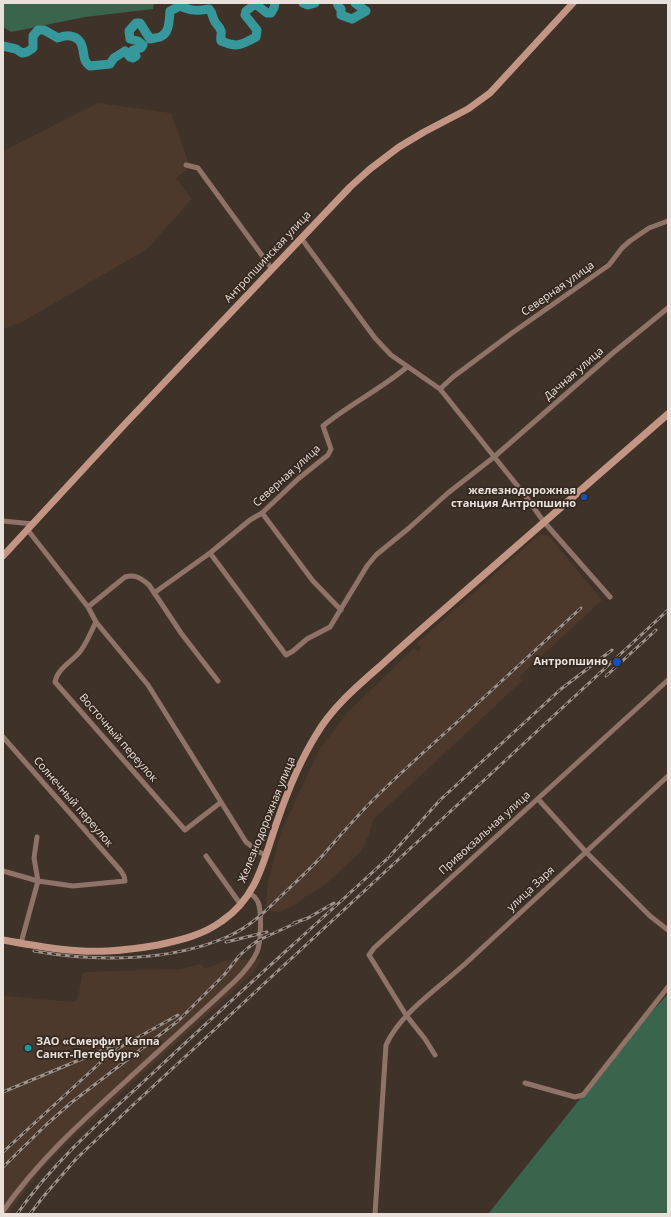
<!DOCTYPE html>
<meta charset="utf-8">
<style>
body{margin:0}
#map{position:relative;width:671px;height:1217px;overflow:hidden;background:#3f3229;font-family:"Open Sans",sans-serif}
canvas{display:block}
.frame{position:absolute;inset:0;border:4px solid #e9e0da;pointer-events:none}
</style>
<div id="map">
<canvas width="671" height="1217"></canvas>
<div class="frame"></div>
</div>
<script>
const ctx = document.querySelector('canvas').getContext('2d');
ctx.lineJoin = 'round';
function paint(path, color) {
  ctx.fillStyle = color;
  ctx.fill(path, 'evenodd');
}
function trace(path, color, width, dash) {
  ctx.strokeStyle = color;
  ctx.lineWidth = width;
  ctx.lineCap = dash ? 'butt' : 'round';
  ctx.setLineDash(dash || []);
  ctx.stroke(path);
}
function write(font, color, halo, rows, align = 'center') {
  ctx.font = font + ' "Open Sans",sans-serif';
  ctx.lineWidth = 3.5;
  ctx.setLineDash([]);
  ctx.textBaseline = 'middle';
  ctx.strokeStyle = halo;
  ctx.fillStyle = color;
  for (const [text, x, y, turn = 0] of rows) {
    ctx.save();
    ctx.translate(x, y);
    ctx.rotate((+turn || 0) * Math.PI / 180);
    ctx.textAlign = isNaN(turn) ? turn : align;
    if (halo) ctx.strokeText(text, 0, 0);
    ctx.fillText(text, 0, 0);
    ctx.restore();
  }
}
paint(new Path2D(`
 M98 103 171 113 188 161V169L176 178 192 199 147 249 22 322 3 329V151Z
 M540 534 549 536 602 600 519 677 523 680 373 820 369 835 361 851 334 877 320 888 303 898 298 903 280 912 271 911 266 906 268 882 281 832 319 750 348 712 414 648 418 652 421 648 417 643Z
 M262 959 252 974 73 1137 41 1169 8 1214H3V996L73 1002 78 999 82 974 86 972 174 969 177 970 201 964 205 969 227 960Z`), '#4c392c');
paint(new Path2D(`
 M3 3H154L153 9 85 17 11 32 3 27Z
 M668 994V1214H488L636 1029Z`), '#3a644c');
trace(new Path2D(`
 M303 3 308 5 315 3
 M337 3 339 7 341 9V15L352 19 366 11 355 3
 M3 46 16 49 22 53 27 52 33 48V36L38 30H44L58 38C67 34 79 35 82 46 84 51 83 57 86 62 87 64 89 65 90 66L110 64 114 58 125 51 130 57 133 58 136 56 133 50 141 48 143 45 138 41 130 39 129 31 136 23H140L150 39C153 38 157 38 160 37 170 33 169 20 170 11L180 6C192 11 196 11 209 9 213 13 212 17 215 22 217 25 220 27 221 31 222 34 220 37 221 41 238 48 241 45 256 37L257 30 245 15 246 11 254 5 258 6 267 13H271L274 8 275 3`), '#37989c', 9);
trace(new Path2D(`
 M186 165 198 168 272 269
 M301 238 375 338 391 355 440 389 524 494 544 522 610 597
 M440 389 453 377 512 333 609 265 622 248 630 241 649 228 668 221
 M262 513 313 581 341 610
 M3 521 33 524
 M27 529 88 607 96 622 148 685 246 842 259 852 266 855
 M210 553 286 655 293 651 307 639 330 627 367 566 376 555 409 528 448 493 494 457 614 352 668 308
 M154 593 210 553 250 520 262 513 298 479 328 455 331 449 323 426C350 404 381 389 407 367
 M88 607 125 577C135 574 141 578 149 585L181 633 218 681
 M96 622C91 631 85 648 77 655 69 663 57 670 55 682L185 830 220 803
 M3 737 121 871 124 876 125 881 73 886 38 881 3 871
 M538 799 586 852 650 916 668 930
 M206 856 241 905
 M21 943 38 881 34 858 37 837
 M435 1055 425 1039 406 1015 369 955 374 948 668 680
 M525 1083 575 1097 583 1095 668 987
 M3 1211C37 1162 82 1121 126 1081 163 1047 200 1014 236 980 244 972 252 963 257 952 261 942 262 912 258 902 256 898 253 895 249 893
 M375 1214 386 1045C400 1013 440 987 466 963 533 901 601 838 668 776`), '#907368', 5);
trace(new Path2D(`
 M3 556 124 425 350 187 370 169 399 147 424 132 468 109 490 93 573 3
 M3 940C37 946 73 953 108 951 125 950 141 948 158 945 181 940 203 935 222 921 259 896 264 857 278 819 288 790 300 761 316 735 331 709 355 688 378 668 398 650 419 631 440 613 516 547 592 480 668 414`), '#c29584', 7);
const rail = new Path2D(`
 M606 676 656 630
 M390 856 440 800 561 689 612 650
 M294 923 308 918 334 903
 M226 942 267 932
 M34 951C96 962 171 962 229 936 249 927 265 912 280 897 295 883 310 869 324 854 340 836 355 818 372 801 399 774 427 749 455 724 497 685 539 647 581 608
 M3 1092 120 1043
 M3 1152 102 1061 119 1048 178 1015
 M3 1167 47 1124 72 1102 178 1021 224 975 240 955 249 947 259 940 298 922
 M17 1214C55 1160 105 1117 153 1073 231 1000 310 930 388 858
 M30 1214 43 1197 76 1159 133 1105 668 610`);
trace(rail, '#9f948d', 3);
trace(rail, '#35281f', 1.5, [4.5]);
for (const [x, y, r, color] of [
 [584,497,4,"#1a4fb4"],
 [617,662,5,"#1a4fb4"],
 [28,1048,4,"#0f9aa8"]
]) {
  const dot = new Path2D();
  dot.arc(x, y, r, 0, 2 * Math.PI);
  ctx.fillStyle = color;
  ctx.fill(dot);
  trace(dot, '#35281f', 1.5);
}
write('11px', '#e9e0da', '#35281f', [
 ["Антропшинская улица",268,257,-47],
 ["Северная улица",558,289,-35],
 ["Дачная улица",574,374,-41],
 ["Северная улица",287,476,-42],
 ["Восточный переулок",118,738,49],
 ["Солнечный переулок",73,802,49],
 ["Железнодорожная улица",267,820,-68],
 ["Привокзальная улица",485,833,-42],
 ["улица Заря",531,889,-43]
]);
write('bold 11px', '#e9e0da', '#35281f', [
 ["железнодорожная",576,491],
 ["станция Антропшино",576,504],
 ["Антропшино",608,662],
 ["ЗАО «Смерфит Каппа",36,1042,"left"],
 ["Санкт-Петербург»",36,1055,"left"]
], 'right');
</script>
